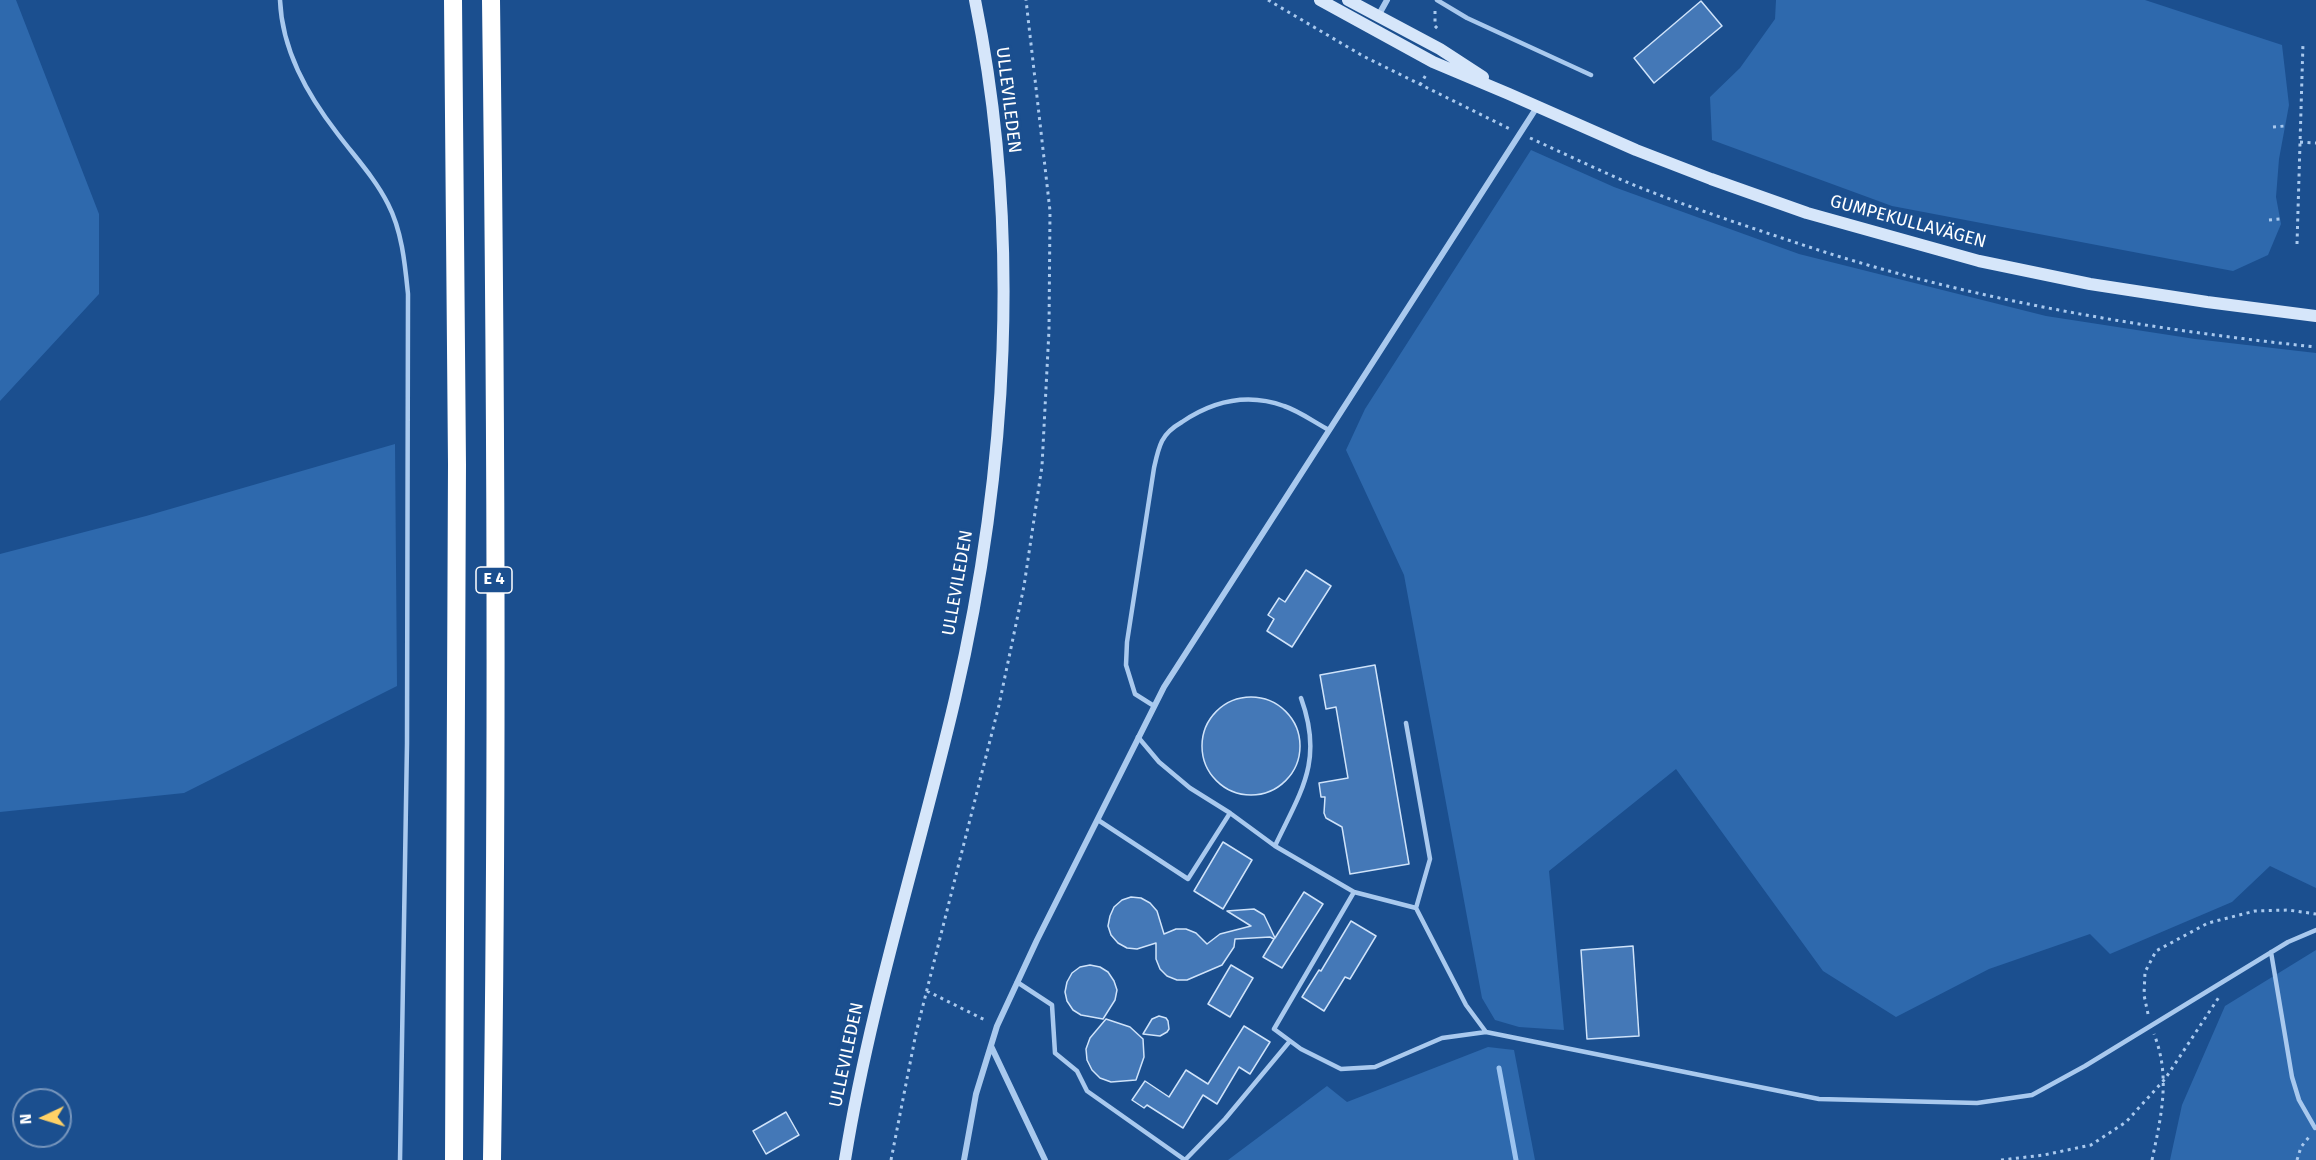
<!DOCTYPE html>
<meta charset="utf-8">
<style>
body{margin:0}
#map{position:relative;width:2316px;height:1160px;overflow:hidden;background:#1b4f8f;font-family:"Fira Sans",sans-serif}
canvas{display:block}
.north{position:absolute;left:12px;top:1088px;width:60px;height:60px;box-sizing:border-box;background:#1b4f8f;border:2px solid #7695bc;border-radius:50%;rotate:266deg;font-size:16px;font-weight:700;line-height:24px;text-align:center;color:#fff}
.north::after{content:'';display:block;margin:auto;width:21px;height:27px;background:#ffd166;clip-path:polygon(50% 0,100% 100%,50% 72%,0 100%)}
</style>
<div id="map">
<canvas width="2316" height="1160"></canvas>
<div class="north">N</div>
</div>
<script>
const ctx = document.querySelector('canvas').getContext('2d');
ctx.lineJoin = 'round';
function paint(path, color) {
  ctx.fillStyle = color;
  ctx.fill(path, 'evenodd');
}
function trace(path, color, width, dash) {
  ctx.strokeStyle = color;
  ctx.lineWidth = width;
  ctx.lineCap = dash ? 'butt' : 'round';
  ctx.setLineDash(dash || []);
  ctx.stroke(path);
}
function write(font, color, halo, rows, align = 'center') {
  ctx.font = font + ' "Fira Sans",sans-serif';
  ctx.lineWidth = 6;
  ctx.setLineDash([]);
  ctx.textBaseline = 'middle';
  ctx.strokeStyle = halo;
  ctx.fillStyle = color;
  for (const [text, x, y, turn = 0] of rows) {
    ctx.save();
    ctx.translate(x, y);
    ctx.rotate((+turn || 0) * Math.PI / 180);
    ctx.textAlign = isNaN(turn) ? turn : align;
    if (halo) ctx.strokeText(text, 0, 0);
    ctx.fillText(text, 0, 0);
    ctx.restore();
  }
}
paint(new Path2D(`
 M0 0H16L99 214V294L0 401Z
 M1776 0H2145L2282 45 2289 105 2279 159 2276 197 2281 224 2268 255 2233 271 1892 206 1712 140 1710 97 1740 68 1775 19Z
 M1531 150 1614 187 1799 254 2046 316 2195 339 2316 353V888L2270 866 2232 902 2110 954 2090 934 1989 969 1896 1017 1823 971 1676 769 1549 871 1564 1030 1519 1027 1495 1020 1482 998 1404 575 1346 450 1365 409Z
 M395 444 397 686 184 793 0 812V554L146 516Z
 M2316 950V1160H2170L2182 1105 2225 1006Z
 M1488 1047 1514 1050 1535 1160H1228L1327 1086 1347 1102Z`), '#2e69ad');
trace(new Path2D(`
 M1499 1068 1516 1160`), '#9cc4f0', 5);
const building = new Path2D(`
 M1701 1 1722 26 1654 83 1634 58Z
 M1306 570 1331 586 1292 647 1267 631 1274 619 1268 615 1279 598 1285 602Z
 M1375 665 1409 864 1350 874 1342 827 1326 818 1324 813 1325 797H1321L1319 783 1348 778 1336 707 1326 709 1320 675Z
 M1202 746a49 49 0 1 1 98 0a49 49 0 1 1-98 0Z
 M1223 842 1252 860 1223 909 1194 891Z
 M1304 892 1323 904 1282 968 1263 957 1274 939 1270 937 1235 939 1234 947 1222 965 1187 980H1177L1167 976 1160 969 1156 959V943L1137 949 1127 948 1118 943 1111 935 1108 926 1110 916 1114 907 1122 900 1131 897 1141 898 1150 903 1157 911 1164 934 1176 929H1186L1196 933 1207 944 1220 934 1251 926 1227 911 1254 909 1264 915 1275 938Z
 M1351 921 1376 936 1350 979 1345 977 1324 1011 1302 997 1319 970 1321 971Z
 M1633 946 1639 1036 1587 1039 1581 950Z
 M1090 965 1100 967 1108 972 1114 981 1117 990 1115 1000 1103 1019 1081 1015 1073 1010 1067 1001 1065 992 1067 982 1072 973 1080 967Z
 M1231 965 1253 978 1230 1017 1208 1004Z
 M1159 1016 1166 1018 1168 1021 1169 1029 1167 1032 1160 1036 1143 1034 1152 1019Z
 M1106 1019 1130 1027 1143 1039 1144 1057 1136 1080 1111 1082 1100 1078 1092 1070 1087 1060 1086 1049 1090 1038Z
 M1244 1026 1270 1042 1250 1074 1239 1067 1217 1104 1203 1095 1183 1128 1147 1105 1144 1108 1132 1100 1145 1081 1169 1097 1186 1070 1208 1084Z
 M786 1112 799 1135 766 1154 753 1131Z`);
paint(building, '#4478b7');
trace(building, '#cfe3fa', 1.5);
trace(new Path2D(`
 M1268 0 1363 56 1510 129
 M1435 11V26L1439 30
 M1420 85 1427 73
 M2273 127 2285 126
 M1530 138C1563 153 1596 169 1629 183 1685 206 1743 225 1800 244 1965 299 2144 329 2316 347
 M2300 142 2316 143
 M2269 220 2280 219
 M2297 244 2303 43
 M927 991 987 1021
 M2148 1014 2144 995 2145 972 2156 951 2208 923 2255 911 2288 910 2316 914
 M891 1160 916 1033 999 705 1024 586 1042 466 1049 330 1050 211 1026 0
 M2001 1160 2044 1155 2091 1145 2126 1122 2165 1079 2219 997
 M2152 1160C2161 1117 2171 1077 2154 1034
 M2297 1160 2301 1147 2309 1137`), '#a9c9ee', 3, [3, 4.5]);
trace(new Path2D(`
 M280 0C282 50 307 94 337 133 355 157 375 178 388 204 402 231 405 264 408 294L407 744 400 1160
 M1437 0 1467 18 1591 75
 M1301 698C1324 761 1301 791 1275 846L1354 892 1416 908 1466 1005 1486 1032 1819 1099 1977 1103 2032 1095 2085 1066 2288 942 2316 930
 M1154 706 1135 694 1126 665 1127 642 1154 468C1156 459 1158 449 1162 441 1166 433 1175 426 1182 422 1213 401 1248 393 1284 406 1299 411 1314 422 1329 430
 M1406 723 1430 859 1416 908
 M1138 737 1159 762 1190 788 1230 813 1275 846
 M1098 820 1188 879 1230 813
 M1354 892 1274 1029 1301 1049 1341 1069 1375 1067 1442 1038 1486 1032
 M2271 952 2292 1077 2299 1100 2315 1128
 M1017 982 1052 1005 1055 1053 1077 1071 1087 1091 1185 1160 1225 1119 1290 1041`), '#a9c9ee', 4.5);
trace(new Path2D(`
 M1377 18 1387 0
 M991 1046 1045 1160
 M964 1160 976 1094 997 1026 1037 940 1164 687 1537 107`), '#a9c9ee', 6);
trace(new Path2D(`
 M1320 0 1433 62 1509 94 1636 150 1711 179 1807 213 1979 261 2090 284 2207 302 2316 316
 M1348 0 1440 49 1483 77
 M845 1160C870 1004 919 853 955 699 1008 471 1022 230 975 0`), '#d6e6fa', 12);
trace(new Path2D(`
 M453 0 457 464 454 1160
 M491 0C496 387 498 773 492 1160`), '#fff', 18);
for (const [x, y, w] of [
 [494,580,36]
]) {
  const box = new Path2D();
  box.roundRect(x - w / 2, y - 13, w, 26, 4.5);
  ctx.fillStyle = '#1b4f8f';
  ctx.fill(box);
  trace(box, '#fff', 1.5);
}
write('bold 16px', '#fff', null, [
 ["E 4",494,580]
]);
write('18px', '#fff', '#1b4f8f', [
 ["ULLEVILEDEN",1008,100,83],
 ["GUMPEKULLAVÄGEN",1908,222,15],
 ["ULLEVILEDEN",958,583,-80],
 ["ULLEVILEDEN",847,1055,-78]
]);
</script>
